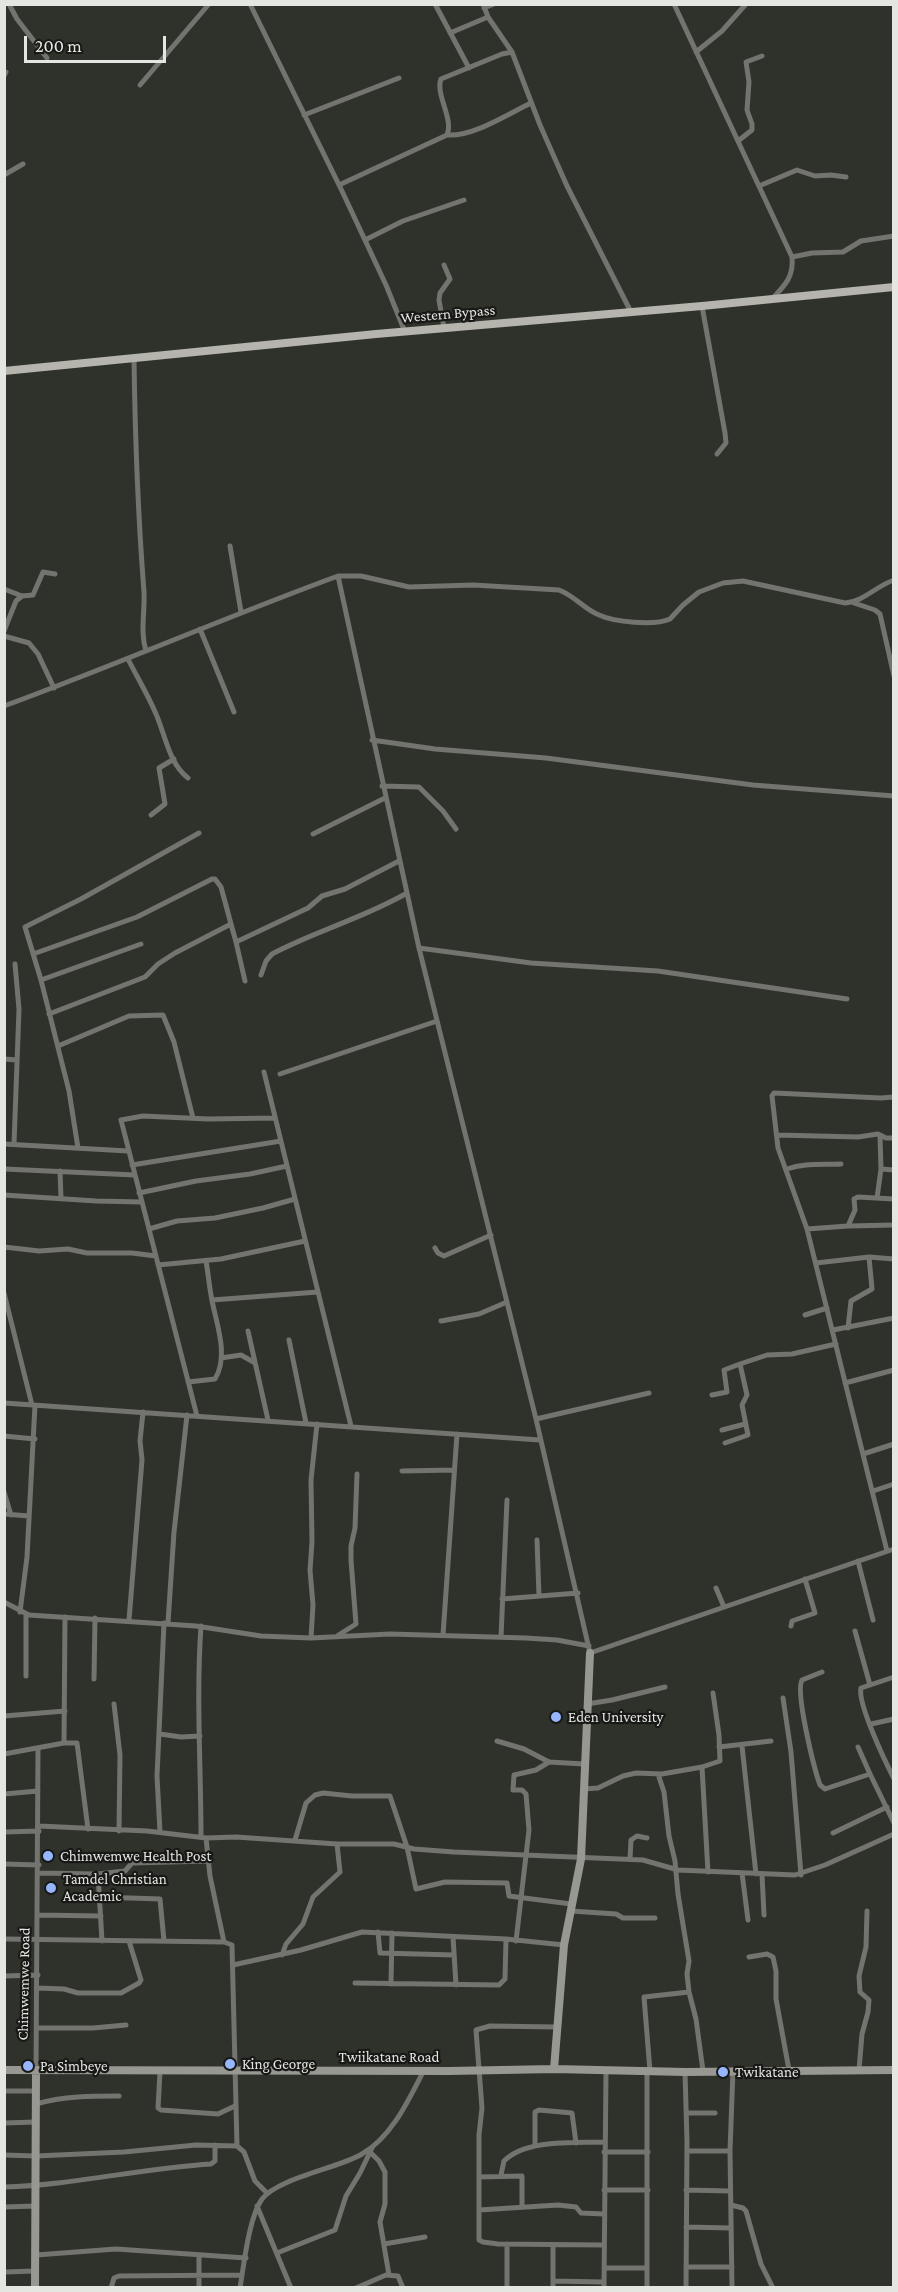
<!DOCTYPE html>
<style>
body{margin:0}
#map{position:relative;width:898px;height:2292px;overflow:hidden;background:#2f322b;font-family:"Crimson Pro",serif}
canvas{display:block}
.frame{position:absolute;inset:0;border:6px solid #e4e6e2;pointer-events:none}
.scale{position:absolute;left:24px;top:36px;width:142px;height:27px;box-sizing:border-box;border:3px solid #e4e6e2;border-top:0;padding-left:8px;font-size:18px;line-height:21px;white-space:nowrap;color:#e4e6e2;-webkit-text-stroke:4px #181916;paint-order:stroke}
</style>
<div id="map">
<canvas width="898" height="2292"></canvas>
<div class="frame"></div>
<div class="scale">200 m</div>
</div>
<script>
const ctx = document.querySelector('canvas').getContext('2d');
ctx.lineJoin = 'round';
function trace(path, color, width, dash) {
  ctx.strokeStyle = color;
  ctx.lineWidth = width;
  ctx.lineCap = dash ? 'butt' : 'round';
  ctx.setLineDash(dash || []);
  ctx.stroke(path);
}
function write(font, color, halo, rows, align = 'center') {
  ctx.font = font + ' "Crimson Pro",serif';
  ctx.lineWidth = 4.5;
  ctx.setLineDash([]);
  ctx.textBaseline = 'middle';
  ctx.strokeStyle = halo;
  ctx.fillStyle = color;
  for (const [text, x, y, turn = 0] of rows) {
    ctx.save();
    ctx.translate(x, y);
    ctx.rotate((+turn || 0) * Math.PI / 180);
    ctx.textAlign = isNaN(turn) ? turn : align;
    if (halo) ctx.strokeText(text, 0, 0);
    ctx.fillText(text, 0, 0);
    ctx.restore();
  }
}
trace(new Path2D(`
 M9 4 17 19 47 58
 M250 4 342 191 386 285 405 332
 M435 4 469 68
 M483 4 488 17 512 52 540 125 567 186 631 312
 M674 4 792 257C794 277 785 285 772 299
 M484 8 494 4
 M450 33 488 17
 M696 52 722 31 746 4
 M4 76 6 72
 M140 85 209 4
 M304 115 399 78
 M447 135C454 119 435 94 441 79L502 54 512 52
 M738 141 752 130V124L747 110 749 82 746 62 762 56
 M4 175 23 164
 M339 185 447 135C473 137 508 114 531 103
 M759 186 797 170 815 176 831 175 846 177
 M365 240 403 221 464 200
 M792 257 812 253 843 252 861 241 894 236
 M444 265 450 279 440 293 439 300 444 328
 M702 306 725 433 726 443 717 454
 M134 358C135 436 138 515 144 592 145 612 140 632 146 651
 M230 546 241 612
 M338 576H361L409 587 473 585 559 590C575 596 584 609 599 615 614 622 654 626 670 619L683 605 699 592 723 583 743 581 845 603C863 602 876 586 894 580
 M4 589 22 596 33 595 43 572 55 574
 M854 603 875 610 880 614 894 676
 M200 629 234 712
 M4 631 16 601 22 596
 M4 636 29 643 38 654 54 688
 M128 659C137 677 148 695 156 714 165 734 169 764 188 778
 M4 706C116 665 226 617 338 576L419 948 536 1419 590 1653 894 1549
 M372 740 435 749 546 758 753 785 894 796
 M382 786 419 787 443 811 456 829
 M151 815 165 804 159 768 174 759
 M313 834 385 798
 M419 948 531 963 658 971 847 999
 M33 954 137 917 212 879H215L221 887 231 924
 M261 975 266 961 272 954C315 931 364 918 407 893
 M41 980 141 944
 M245 981 236 942 308 908 322 896 345 889 399 861
 M49 1014 145 977 158 964 175 953 231 924 236 942
 M58 1046 129 1016 163 1015 174 1042 193 1118
 M4 1059 17 1060
 M264 1072 351 1426
 M280 1074 437 1021
 M777 1135 858 1137 878 1134 886 1138H894
 M4 1144 128 1151
 M14 1144 19 1009 15 964
 M78 1148 69 1091 41 980 25 927 81 899 199 833
 M132 1165 281 1141
 M4 1169 135 1175
 M787 1169C804 1163 822 1165 841 1164
 M881 1169 894 1170
 M60 1171 61 1198
 M139 1193 196 1181 250 1174 287 1166
 M4 1195 96 1201 142 1202
 M877 1198 881 1169 880 1135
 M848 1226 894 1225
 M149 1229 177 1221 215 1218 263 1208 295 1199
 M807 1229 848 1226 855 1210 854 1199 858 1197 894 1199
 M4 1247 39 1251 68 1249 87 1253H132L156 1256
 M435 1248 438 1253 444 1256 491 1235
 M816 1263 869 1257 894 1259
 M158 1265 221 1259 305 1241
 M4 1293 32 1405
 M212 1300 318 1292
 M805 1315 827 1308
 M441 1321 479 1314 507 1302
 M848 1328 851 1301 872 1289 869 1257
 M833 1330 894 1318
 M248 1331 268 1420
 M289 1340 306 1423
 M221 1358 241 1355 255 1363
 M188 1382 215 1379C230 1354 215 1321 211 1295 209 1284 208 1272 206 1261
 M845 1383 894 1370
 M712 1395 727 1392 724 1370 740 1364
 M4 1403 540 1440
 M197 1416 121 1120 143 1116 208 1119 275 1118
 M536 1419 649 1393
 M722 1430 745 1424
 M4 1436 35 1439
 M725 1443 748 1435 742 1405 747 1395 740 1364 767 1355 792 1354 836 1344
 M863 1454 894 1444
 M402 1471 453 1470
 M873 1491 894 1484
 M4 1492 11 1515
 M4 1514 29 1516
 M537 1540 539 1596
 M887 1551 807 1229 778 1148 772 1096 774 1093 881 1098 894 1097
 M858 1561 873 1620
 M716 1588 724 1607
 M502 1599 578 1593
 M4 1602 29 1615 196 1626 261 1636 311 1638 390 1634 526 1638 557 1640 589 1646
 M20 1612 27 1557 35 1405
 M26 1614V1676
 M129 1620 142 1460 140 1441 143 1412
 M168 1623 174 1532 187 1415
 M201 1626C196 1697 201 1767 201 1837
 M791 1626 792 1621 815 1613 805 1579
 M855 1631 870 1685
 M443 1635 457 1434
 M337 1636 356 1624 351 1560V1546L355 1528 357 1474
 M501 1637 507 1500
 M311 1638 313 1605 310 1570 312 1542 311 1480 317 1424
 M822 1672 802 1680C795 1692 814 1768 820 1785L825 1789 870 1774 894 1823
 M894 1677 861 1688C857 1703 886 1763 894 1779
 M94 1679 95 1618
 M783 1698 791 1752 801 1875
 M114 1704 120 1755 119 1831
 M587 1704 612 1700 665 1687
 M4 1716 65 1711
 M871 1724 894 1719
 M160 1734 181 1737 200 1736
 M497 1741 524 1749 549 1762 584 1764
 M64 1743 65 1617
 M742 1746 756 1874
 M719 1747 771 1741
 M858 1747 870 1774
 M4 1754 64 1743H77L88 1829
 M702 1767 720 1761 719 1735 713 1693
 M658 1774 664 1792 669 1836 675 1861 678 1894 689 1961 687 1974 689 1992
 M583 1789 598 1788 623 1776 636 1773 662 1774 702 1767 708 1872
 M4 1794 38 1791
 M39 1826 147 1831 206 1838 236 1837 337 1844H394L414 1849 454 1852 643 1860 678 1870 795 1875 825 1865 894 1834
 M4 1832 39 1831
 M160 1832 157 1776 164 1623
 M833 1833 887 1807
 M206 1838 210 1876 224 1942
 M295 1840 306 1803 315 1795 323 1793 352 1796H390L407 1847 416 1889 445 1882 507 1883 509 1896 571 1904
 M630 1859 631 1840 637 1836 647 1838
 M4 1864 39 1865
 M39 1873 98 1874 125 1871 132 1863 209 1861
 M742 1873 748 1920
 M98 1874 102 1941
 M762 1874 764 1915
 M100 1897 160 1899 164 1941
 M571 1911 616 1914 623 1918H655
 M38 1915 101 1916
 M378 1932 380 1953 454 1955
 M453 1937 456 1985
 M4 1939 224 1942 232 1945 237 2146
 M516 1941 529 1830 526 1794 522 1790H513L514 1775 536 1770 549 1762
 M282 1955 286 1944 303 1924 313 1897 340 1872 337 1844
 M749 1957 767 1954 773 1957 776 1971V1999L789 2070
 M233 1965 301 1950 362 1932 506 1939 564 1945
 M4 1976 38 1975
 M355 1983 499 1985 505 1979 506 1939
 M391 1984 392 1933
 M37 1988 64 1989 78 1993H121L139 1983 141 1980 129 1941
 M557 2027 490 2026 476 2030 482 2108 479 2135V2240L483 2242 498 2244 604 2245
 M37 2028H93L126 2025
 M859 2070 862 2034 868 2012 869 2000 860 1992 859 1976 866 1947 867 1911
 M36 2071 38 1750
 M647 2071V2288
 M650 2071 644 1997 689 1992 696 2019 703 2071
 M160 2072 158 2108 161 2110 218 2114 235 2106
 M685 2072 687 2141 686 2288
 M4 2091H36
 M36 2104C64 2096 91 2096 119 2096
 M687 2113H715
 M4 2123 36 2122
 M535 2146V2112L539 2110 572 2113 576 2143
 M687 2151H730
 M370 2152 379 2161 385 2172V2204L380 2222 389 2275
 M604 2152H648
 M4 2155 36 2156 124 2152 196 2145 237 2146 244 2152 255 2181 267 2193
 M501 2175 504 2161C526 2139 574 2143 604 2142
 M479 2177 522 2176V2207
 M4 2187C74 2185 142 2168 211 2164L215 2161V2145
 M604 2190H648
 M686 2190 730 2191
 M731 2205 743 2208 746 2211 761 2264 773 2288
 M257 2206 291 2288
 M4 2207 36 2206
 M479 2210 558 2205 576 2207 581 2213 604 2214
 M686 2227 731 2228
 M384 2244 425 2237
 M507 2244V2288
 M277 2253 335 2230 346 2196 360 2173 372 2148
 M36 2255 116 2249 246 2258
 M686 2267H732
 M604 2268H647
 M4 2272 35 2271
 M553 2281 604 2282
 M111 2288 114 2278 119 2276 242 2275
 M199 2288V2255
 M240 2288C244 2264 249 2217 262 2199 278 2178 339 2168 362 2154 392 2137 409 2099 424 2070
 M356 2288 386 2275 398 2276 403 2288
 M553 2288V2245
 M604 2288 606 2070
 M732 2288 730 2151 733 2070`), '#73736f', 5);
trace(new Path2D(`
 M554 2069 564 1945 581 1859 590 1653
 M4 2070 450 2071 554 2069 685 2072 894 2070
 M35 2288 36 2071`), '#989892', 8);
trace(new Path2D(`
 M4 371 376 334 702 306 894 287`), '#b5b4ad', 8);
for (const [x, y, r, color] of [
 [556,1717,6,"#97b6fd"],
 [48,1856,6,"#97b6fd"],
 [51,1888,6,"#97b6fd"],
 [230,2064,6,"#97b6fd"],
 [28,2066,6,"#97b6fd"],
 [723,2072,6,"#97b6fd"]
]) {
  const dot = new Path2D();
  dot.arc(x, y, r, 0, 2 * Math.PI);
  ctx.fillStyle = color;
  ctx.fill(dot);
  trace(dot, '#181916', 2);
}
write('15px', '#e4e6e2', '#181916', [
 ["Western Bypass",448,314,-5],
 ["Chimwemwe Road",24,1984,-89],
 ["Twiikatane Road",389,2057]
]);
write('15px', '#e4e6e2', '#181916', [
 ["Eden University",568,1717],
 ["Chimwemwe Health Post",60,1856],
 ["Tamdel Christian",63,1879],
 ["Academic",63,1896],
 ["King George",242,2064],
 ["Pa Simbeye",40,2066],
 ["Twikatane",735,2072]
], 'left');
</script>
